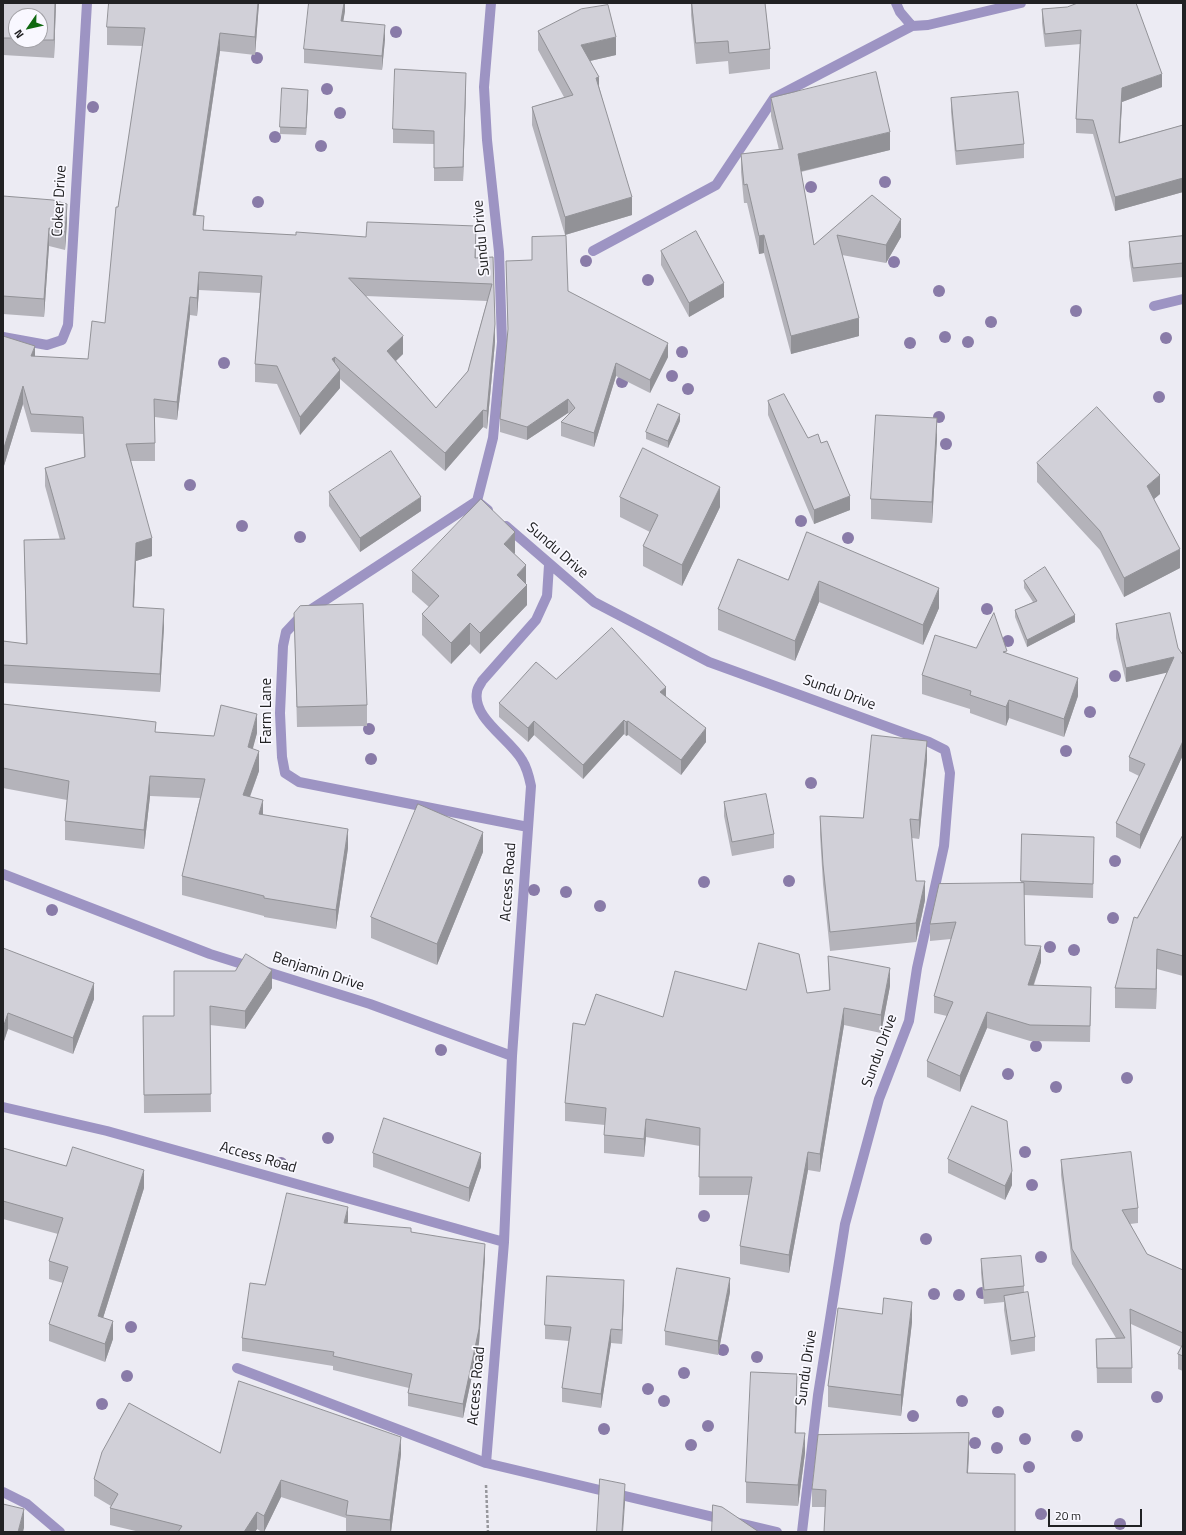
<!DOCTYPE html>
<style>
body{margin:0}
#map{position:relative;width:1186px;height:1535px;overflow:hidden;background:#ecebf3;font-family:"Titillium Web",sans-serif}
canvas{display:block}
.frame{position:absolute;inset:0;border:4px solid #212123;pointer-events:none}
.north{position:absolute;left:8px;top:8px;width:40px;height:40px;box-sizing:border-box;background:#f9f8ff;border:1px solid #a3a2a7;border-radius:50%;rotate:236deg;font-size:11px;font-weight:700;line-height:16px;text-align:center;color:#212123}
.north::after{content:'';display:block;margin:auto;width:14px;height:18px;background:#0f6910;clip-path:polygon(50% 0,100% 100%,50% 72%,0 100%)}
.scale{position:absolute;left:1048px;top:1509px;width:94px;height:18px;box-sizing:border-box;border:2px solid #212123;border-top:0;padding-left:5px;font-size:12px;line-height:14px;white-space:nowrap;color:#212123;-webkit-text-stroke:3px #f9f8ff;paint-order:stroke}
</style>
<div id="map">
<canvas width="1186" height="1535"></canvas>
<div class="frame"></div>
<div class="north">N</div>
<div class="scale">20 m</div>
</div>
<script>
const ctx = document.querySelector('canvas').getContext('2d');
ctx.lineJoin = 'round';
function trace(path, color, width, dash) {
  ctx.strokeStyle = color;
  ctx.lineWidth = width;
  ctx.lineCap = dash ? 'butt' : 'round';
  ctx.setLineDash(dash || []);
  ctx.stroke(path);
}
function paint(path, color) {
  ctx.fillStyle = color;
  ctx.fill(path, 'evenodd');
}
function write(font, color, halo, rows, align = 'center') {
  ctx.font = font + ' "Titillium Web",sans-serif';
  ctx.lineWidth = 3.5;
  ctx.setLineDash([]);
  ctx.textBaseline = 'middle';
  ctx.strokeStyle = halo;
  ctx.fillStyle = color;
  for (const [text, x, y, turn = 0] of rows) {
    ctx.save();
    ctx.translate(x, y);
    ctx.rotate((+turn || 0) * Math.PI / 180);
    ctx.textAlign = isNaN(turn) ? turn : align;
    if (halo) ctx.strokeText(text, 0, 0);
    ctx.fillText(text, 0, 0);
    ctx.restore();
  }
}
trace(new Path2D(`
 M486 1485 488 1532`), '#96969b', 2.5, [3, 2]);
trace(new Path2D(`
 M896 3 900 12 912 26
 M593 251 716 185 774 98 912 26 928 25 1021 3
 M1154 306 1183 299
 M3 337 47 345 62 340 68 325 87 3
 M477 501 301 616 286 632 283 646 280 713 282 757 285 773 299 782 528 827
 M488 510 477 501 493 438 502 342 499 252 487 140 484 87 491 3
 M506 526 594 602 709 662 929 742 945 750 950 773 944 846 917 968 909 1021 879 1099 845 1224 818 1395 802 1532
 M3 874 210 954 370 1004 512 1056
 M3 1107 107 1131 504 1242
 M237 1368 486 1463 777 1532
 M486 1463 504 1242 512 1056 531 786C529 776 527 768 522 760 510 739 472 718 477 692 477 688 481 684 482 681L536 620 547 596 549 565
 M3 1492 27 1504 60 1532`), '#9d94c3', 10);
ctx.fillStyle = '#897ba8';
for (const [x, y] of [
 [396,32],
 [257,58],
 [327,89],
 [93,107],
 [340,113],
 [275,137],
 [321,146],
 [885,182],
 [811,187],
 [258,202],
 [586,261],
 [894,262],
 [648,280],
 [939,291],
 [1076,311],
 [991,322],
 [945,337],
 [1166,338],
 [968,342],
 [910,343],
 [682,352],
 [224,363],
 [672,376],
 [622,382],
 [688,389],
 [1159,397],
 [939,417],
 [946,444],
 [190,485],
 [801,521],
 [242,526],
 [300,537],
 [848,538],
 [987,609],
 [1008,641],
 [1115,676],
 [1090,712],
 [369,729],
 [1066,751],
 [371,759],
 [811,783],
 [1115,861],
 [789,881],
 [704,882],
 [534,890],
 [566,892],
 [600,906],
 [52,910],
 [1113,918],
 [1050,947],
 [1074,950],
 [1036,1046],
 [441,1050],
 [1008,1074],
 [1127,1078],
 [1056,1087],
 [328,1138],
 [1025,1152],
 [281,1163],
 [1032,1185],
 [704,1216],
 [926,1239],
 [1041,1257],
 [982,1293],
 [934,1294],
 [959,1295],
 [131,1327],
 [723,1350],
 [757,1357],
 [684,1373],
 [127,1376],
 [648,1389],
 [1157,1397],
 [664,1401],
 [962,1401],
 [102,1404],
 [998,1412],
 [913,1416],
 [708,1426],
 [604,1429],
 [1077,1436],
 [1025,1439],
 [975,1443],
 [691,1445],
 [997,1448],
 [1029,1467],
 [1041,1514],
 [1120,1524]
]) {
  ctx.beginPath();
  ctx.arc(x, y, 6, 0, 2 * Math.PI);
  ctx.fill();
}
paint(new Path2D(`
 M3 3H56L54 58 3 55ZM16 16H40V40H16Z
 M259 3 255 55 220 51 196 215 204 230 296 235 366 237 476 244V258L493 257 495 342 487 429 483 427 445 471 340 379V388L300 435 277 384 255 382V364L260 293 199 290 197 316 190 315 177 420 155 417V461H131L152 556 136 561 134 607 164 627 160 692 3 683V641L26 644 24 540H60L45 486V468L84 457 83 434 31 432 23 404 3 469V336L35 357 88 359 105 323 118 207 143 46 107 45V27ZM366 296 487 301 468 371 436 408 396 361 403 354Z
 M345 3V11L343 21 385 39 382 70 304 63V49Z
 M691 3H765L770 49V69L729 74 728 61 696 64 691 15Z
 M1067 7 1162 87 1122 102 1120 142 1183 125V192L1115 211 1093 134 1076 133V119L1081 44 1045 47 1042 23V9Z
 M538 31 616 55 590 61 599 86 632 215 565 235 532 125V107L564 97 538 50Z
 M466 86 463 181H434V144L393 143V129Z
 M308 97 306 135 280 134V127Z
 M771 98 890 150 801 172 814 245 872 195 901 237 886 263 842 255 859 336 791 354 764 253 759 254 747 203H744L741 172V154L779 150 771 116Z
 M951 98 1024 144V158L956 165 951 112Z
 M3 196 67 222 65 250 49 246 44 317 3 314Z
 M1183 236V277L1133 282 1129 256V242Z
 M661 251 724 297 689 317 661 265Z
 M506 261 568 291 668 357 650 393 616 376 594 447 561 436V422L569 414 568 413 527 440 500 432V419L508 332Z
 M768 401 808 438 821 443 850 510 814 524 768 415Z
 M680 421 668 448 646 439V432Z
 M937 439 932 523 871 519V499Z
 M1037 463 1160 494 1154 499 1180 568 1124 597 1100 550 1037 482Z
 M329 492 421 511 360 552 329 506Z
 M620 497 720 507 682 586 643 566V546L650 532 620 517Z
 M807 532 939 608 923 645 819 602 795 661 718 630V609L788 580Z
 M515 553 514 554 526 584 527 605 480 654 470 644 451 664 422 635V614L429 607 412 592V571Z
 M1024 581 1075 622 1027 647 1015 617V610L1033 602 1024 588Z
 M294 613 367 705V726L297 727Z
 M1116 624 1178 648 1183 655V755L1140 849 1116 837V823L1139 776 1129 771V757L1167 672 1126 682 1116 638Z
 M976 648 1007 653 1078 696 1064 737 1009 718 1006 726 970 713V709L922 694V675Z
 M556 679 666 697 706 742 681 775 628 735 626 736 624 734 583 779 534 735 528 742 499 717V703Z
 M3 704 156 732 214 736 257 733 252 749 259 771 250 797 263 815 348 848 336 929 264 917V916L182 895V876L200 798 150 796 144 849 65 840V821L67 800 3 788Z
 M927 760 919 839 912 838 916 881 925 900 916 942 830 951 823 884 820 835V816L863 818Z
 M724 802 774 834V848L732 856 724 816Z
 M1022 834 1094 851 1093 898 1024 895 1025 945 1041 962 1034 985 1091 1003 1090 1042 1030 1041 987 1028 960 1092 927 1077V1061L947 1016 934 1013V996L951 939 930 941V924L1021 883Z
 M1183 835V976L1157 969 1156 1009 1115 1008V988L1137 918Z
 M483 852 437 965 371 938V917Z
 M3 948 94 999 73 1054 8 1029 3 1044Z
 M828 956 890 986 881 1033 844 1025 820 1172 808 1170 789 1273 740 1264V1246L749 1195H699L700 1146 646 1137 644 1157 604 1153V1135L605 1125 565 1121V1103L585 1025 663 1017 746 990 807 993 829 990Z
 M272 988 245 1029 210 1025 211 1112 144 1113 143 1016H174Z
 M3 1148 144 1188 103 1318 113 1339 105 1362 49 1341V1324L63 1283 49 1279V1261L58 1234 3 1219Z
 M373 1153 481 1167 469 1202 373 1167Z
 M948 1159 1012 1185 1005 1200 948 1173Z
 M1061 1160 1138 1208V1223L1130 1224 1147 1254 1183 1270V1371L1178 1369V1354L1181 1347 1131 1324 1132 1383H1097L1096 1339 1116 1338 1072 1264 1061 1175Z
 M348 1221 347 1223 411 1232 485 1258 479 1343 463 1418 408 1406V1393L409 1388 333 1370V1366L242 1351V1338L265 1285Z
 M981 1259 1024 1286V1293L1035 1337V1351L1011 1355 1004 1310V1302L984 1304 981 1273Z
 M730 1292 718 1355 665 1345V1331Z
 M624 1294 622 1344 611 1343 601 1408 562 1402V1388L569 1341 545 1339V1325Z
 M882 1314 912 1322 901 1416 828 1407V1386Z
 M797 1395 796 1433 805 1453 798 1506 746 1503V1482Z
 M969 1450 968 1473 825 1507H812V1489Z
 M220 1453 401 1454 391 1532H346V1518L281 1497 264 1532H262L257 1529 255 1532H140L110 1525V1508L111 1506 94 1496V1479Z`), '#b4b3ba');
paint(new Path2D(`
 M55 3H56L54 58V40Z
 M258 3H259L255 55V37Z
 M344 3H345V11L341 35V21Z
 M385 25V39L382 70V56Z
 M220 33V51L193 233V215Z
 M616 37V55L581 63V45Z
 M466 73V86L463 181V167Z
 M1162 74V87L1122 102 1119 156V143L1122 88Z
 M599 77V95L596 78Z
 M308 90V97L306 135V128Z
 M890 132V150L798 172V154Z
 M1183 178V192L1115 211V197Z
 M632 197V215L565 235V217Z
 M67 204V222L65 250V232Z
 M901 219V237L886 263V245Z
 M49 228V246L44 317V299Z
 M764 235V253L759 254V236Z
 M199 272V290L197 316V298Z
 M724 283V297L689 317V303Z
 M190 297V315L177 420V402Z
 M859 318V336L791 354V336Z
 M495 324V342L487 429V411Z
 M403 336V354L387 369V351Z
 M668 343V357L650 393V380Z
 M35 346V364L31 356Z
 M335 357V375L332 359Z
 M616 363V376L594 447V433Z
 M340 370V388L300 435V417Z
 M23 386V404L3 469V451Z
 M568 399V413L527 440V427Z
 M483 410V427L445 471V453Z
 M680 414V421L668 448V441Z
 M937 418V439L932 523V502Z
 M1160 475V494L1147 505V486Z
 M720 487V507L682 586V565Z
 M850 496V510L814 524V510Z
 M421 497V511L360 552V538Z
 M515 532V553L504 565V544Z
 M152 538V556L136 561 133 625V607L136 543Z
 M1180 549V568L1124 597V578Z
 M526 565V586L527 585V605L480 654V633L517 575Z
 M819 581V602L795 661V641Z
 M939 588V608L923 645V625Z
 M164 609V627L160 692V674Z
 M1075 615V622L1027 647V640Z
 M470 623V644L451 664V643Z
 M1174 657V671L1126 682V668Z
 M1078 678V696L1064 737V719Z
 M666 687V701L660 692Z
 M1009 700V718L1006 726V707Z
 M257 714V733L248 767V747Z
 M624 720V734L583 779V765Z
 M534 721V735L528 742V728Z
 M628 721V735L626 736V722Z
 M706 728V742L681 775V760Z
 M927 741V760L919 839V820Z
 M1183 741V755L1140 849V835Z
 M259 751V771L243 815V795Z
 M150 776V796L144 849V830Z
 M263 800V819L259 814Z
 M348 829V848L336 929V910Z
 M483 832V852L437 965V944Z
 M925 881V900L916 942V923Z
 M1041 946V962L1028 1001V985Z
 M1157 949V969L1156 1009V989Z
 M890 968V986L881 1033V1015Z
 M272 970V988L245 1029V1011Z
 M94 983V999L73 1054V1038Z
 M844 1008V1025L820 1172V1154Z
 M987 1012V1028L960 1092V1076Z
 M8 1013V1029L3 1044V1028Z
 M646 1119V1137L644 1157V1139Z
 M808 1152V1170L789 1273V1255Z
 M481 1153V1167L469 1202V1188Z
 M144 1170V1188L98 1334V1316Z
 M1012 1171V1185L1005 1200V1186Z
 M348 1207V1221L344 1237V1223Z
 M485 1244V1258L479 1343 463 1418V1404Z
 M730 1278V1292L718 1355V1341Z
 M624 1280V1294L622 1344V1330Z
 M912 1302V1322L901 1416V1395Z
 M113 1321V1339L105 1362V1344Z
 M611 1329V1343L601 1408V1394Z
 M797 1374V1395L795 1453V1433Z
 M805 1433V1453L798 1506V1485Z
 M969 1433V1450L967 1491V1473Z
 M401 1437V1454L391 1532H390V1520Z
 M281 1480V1497L264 1532V1516Z
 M625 1484V1503L623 1532H622Z
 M24 1509V1528L23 1532H18Z
 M257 1512V1529L255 1532H244Z`), '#929297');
const building = new Path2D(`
 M3 3H55L54 40H40V16H16V38H3Z
 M109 3H258L255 37 220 33 193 215 204 216 203 230 296 235V232L366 237 367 222 476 226 475 258 493 257 495 324 487 411 483 410 445 453 335 357 332 359 340 370 300 417 277 366 255 364 262 276 199 272 197 298 190 297 177 402 154 399 155 443 126 444 152 538 136 543 133 607 164 609 160 674 3 665V641L27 644 24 540 65 539 45 468 85 457 83 417 31 414 23 386 3 451V336L35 346 31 356 88 359 92 321 105 323 116 207H118L145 28 107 27ZM349 278 492 284 468 371 436 408 387 351 403 336Z
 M309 3H344L341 21 385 25 382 56 304 49Z
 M692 3H765L770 49 729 53 728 41 696 43Z
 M1078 3H1136L1162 74 1122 88 1119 143 1183 125V178L1115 197 1093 120 1076 119 1081 30 1045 34 1042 9 1067 7Z
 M608 5 616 37 581 45 599 77 596 78 632 197 565 217 532 107 573 95 538 31 581 9Z
 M395 69 466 73 463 167 434 168V131L393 129Z
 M876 72 890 132 798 154 814 245 872 195 901 219 886 245 837 235 859 318 791 336 764 235 759 236 747 184 744 185 741 154 783 149 771 98Z
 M282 88 308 90 306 128 280 127Z
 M1018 92 1024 144 956 151 951 98Z
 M3 196 53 200 67 204 65 232 49 228 44 299 3 296Z
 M696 231 724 283 689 303 661 251Z
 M566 236 568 291 668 343 650 380 616 363 594 433 561 422 575 408 568 399 527 427 500 419 508 329 506 261 532 260V237Z
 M1183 236V263L1133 268 1129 242Z
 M784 394 808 438 818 434 821 443 827 441 850 496 814 510 768 401Z
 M658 404 680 414 668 441 646 432Z
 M1097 407 1160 475 1147 486 1180 549 1124 578 1100 531 1037 463Z
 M876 415 937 418 932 502 871 499Z
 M643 448 720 487 682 565 643 546 658 515 620 497Z
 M391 451 421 497 360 538 329 492Z
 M481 499 515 532 504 544 526 565 517 575 527 585 480 633 470 623 451 643 422 614 439 596 412 571Z
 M807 532 939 588 923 625 819 581 795 641 718 609 738 559 788 580Z
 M1045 567 1075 615 1027 640 1015 610 1037 601 1024 581Z
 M363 604 367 705 297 707 294 613 300 606Z
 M994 613 1007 651 1003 652 1078 678 1064 719 1009 700 1006 707 970 695 971 691 922 675 935 635 976 648Z
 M1170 613 1178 648 1183 655V741L1140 835 1116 823 1145 764 1129 757 1174 657 1126 668 1116 624Z
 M612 628 666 687 660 692 706 728 681 760 628 721 626 722 624 720 583 765 534 721 528 728 499 703 536 662 556 679Z
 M3 704 156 722 155 732 214 736 221 705 257 714 248 747 259 751 243 795 263 800 259 814 348 829 336 910 264 898V896L182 876 205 779 150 776 144 830 65 821 69 781 3 768Z
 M872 735 927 741 919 820 910 819 916 881H925L916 923 830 932 823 865 820 816 863 818Z
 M766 794 774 834 732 842 724 802Z
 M418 804 483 832 437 944 371 917Z
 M1022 834 1094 837 1093 884 1021 881Z
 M1183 835V956L1157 949 1156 989 1115 988 1134 917 1137 918Z
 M1024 883 1025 945 1041 946 1028 985 1091 987 1090 1026 1030 1025 987 1012 960 1076 927 1061 953 1002 934 996 956 922 930 924 939 884Z
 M759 943 799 954 807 993 830 990 828 956 890 968 881 1015 844 1008 820 1154 808 1152 789 1255 740 1246 752 1177H699L700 1128 646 1119 644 1139 604 1135 606 1108 565 1103 573 1023 585 1025 596 994 663 1017 675 971 746 990Z
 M3 948 94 983 73 1038 8 1013 3 1028Z
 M246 954 272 970 245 1011 210 1006 211 1094 144 1095 143 1016H174V971H235Z
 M972 1106 1007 1121 1012 1171 1005 1186 948 1159Z
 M384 1118 481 1153 469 1188 373 1153Z
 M73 1147 144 1170 98 1316 113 1321 105 1344 49 1324 68 1267 49 1261 63 1218 3 1201V1148L66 1166Z
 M1131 1152 1138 1208 1122 1210 1147 1254 1183 1270V1333L1130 1309 1132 1368H1097L1096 1339 1125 1338 1072 1249 1061 1160Z
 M287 1193 348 1207 344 1223 411 1228V1232L485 1244 479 1329 463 1404 408 1393 412 1374 333 1356 334 1352 242 1338 250 1283 265 1285Z
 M1021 1256 1024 1286 984 1290 981 1259Z
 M677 1268 730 1278 718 1341 665 1331Z
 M547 1276 624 1280 622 1330 611 1329 601 1394 562 1388 571 1327 545 1325Z
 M1028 1292 1035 1337 1011 1341 1004 1296Z
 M884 1298 912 1302 901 1395 828 1386 838 1308 882 1314Z
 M1183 1344V1356L1178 1354Z
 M751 1372 797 1374 795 1433H805L798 1485 746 1482Z
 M239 1381 401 1437 390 1520 346 1515 348 1501 281 1480 264 1516 257 1512 244 1532H178L182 1526 110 1508 118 1494 94 1479 102 1452 129 1403 220 1453Z
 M969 1433 967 1473 1015 1474V1532H824L826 1490 812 1489 818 1435Z
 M600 1479 625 1484 622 1532H597Z
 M3 1504 24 1509 18 1532H3Z
 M713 1505 722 1507 759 1532H712Z`);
paint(building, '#d1d0d8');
trace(building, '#929297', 1);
write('15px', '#212123', '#f9f8ff', [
 ["Coker Drive",60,201,-87],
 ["Sundu Drive",482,238,-95],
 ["Sundu Drive",557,551,41],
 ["Sundu Drive",839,693,20],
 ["Farm Lane",267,711,-90],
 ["Access Road",509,882,-86],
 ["Benjamin Drive",318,972,18],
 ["Sundu Drive",880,1051,-70],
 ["Access Road",258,1158,16],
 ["Sundu Drive",807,1368,-82],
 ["Access Road",477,1386,-85]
]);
</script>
